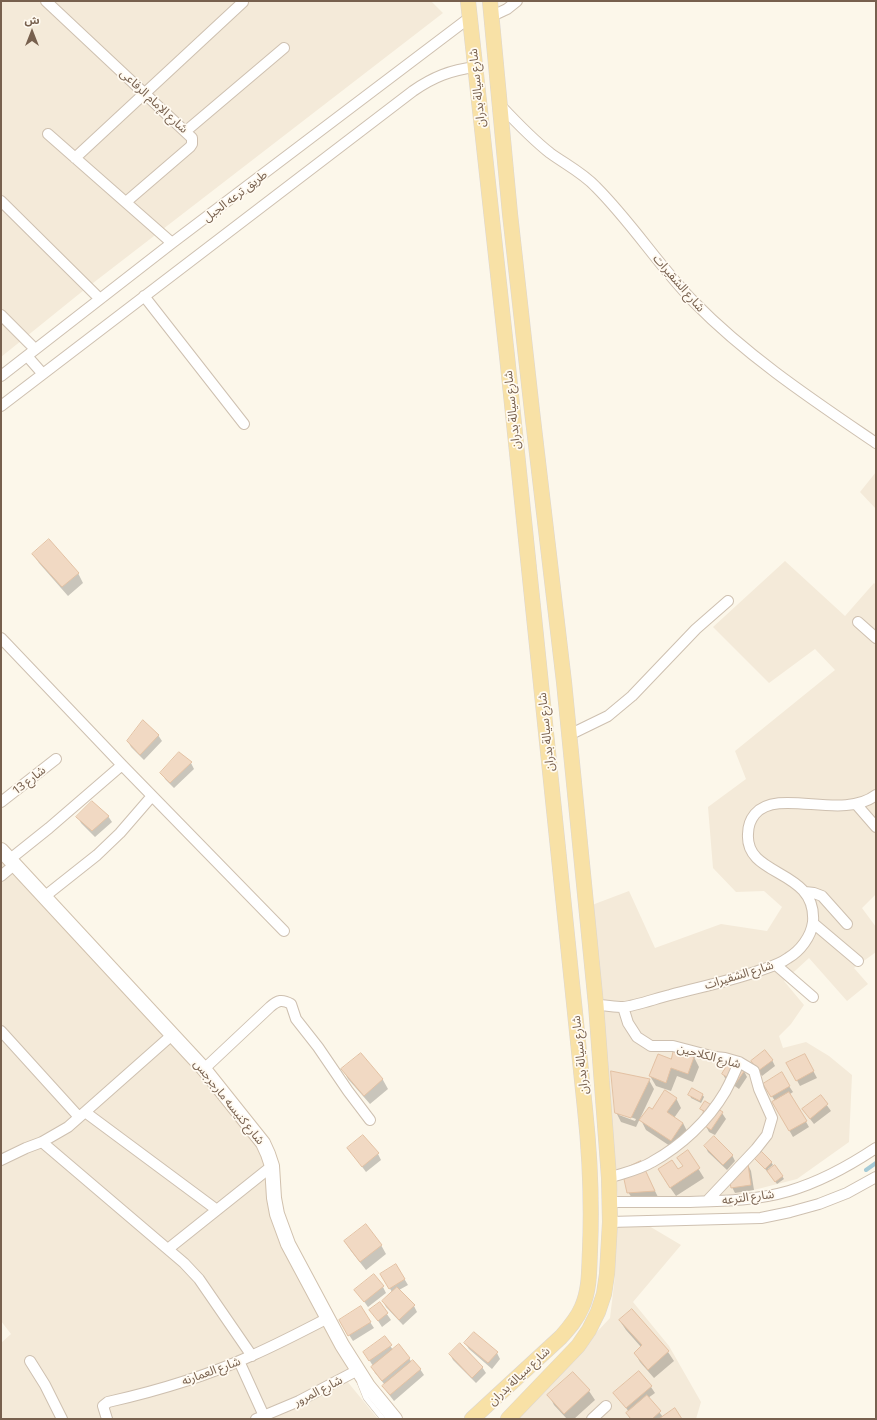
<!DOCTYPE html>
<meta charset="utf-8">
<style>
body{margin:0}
#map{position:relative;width:877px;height:1420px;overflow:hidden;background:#fcf7ea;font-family:Commissioner,"Noto Sans Arabic",sans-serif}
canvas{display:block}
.frame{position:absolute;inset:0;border:2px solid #77604e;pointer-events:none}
.north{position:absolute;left:12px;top:12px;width:40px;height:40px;-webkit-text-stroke:3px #fffaf1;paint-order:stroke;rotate:0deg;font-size:11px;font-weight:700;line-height:16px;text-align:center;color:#77604e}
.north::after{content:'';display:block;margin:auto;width:14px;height:18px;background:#77604e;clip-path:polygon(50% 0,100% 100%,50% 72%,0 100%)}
</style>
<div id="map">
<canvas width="877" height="1420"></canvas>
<div class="frame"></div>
<div class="north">ش</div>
</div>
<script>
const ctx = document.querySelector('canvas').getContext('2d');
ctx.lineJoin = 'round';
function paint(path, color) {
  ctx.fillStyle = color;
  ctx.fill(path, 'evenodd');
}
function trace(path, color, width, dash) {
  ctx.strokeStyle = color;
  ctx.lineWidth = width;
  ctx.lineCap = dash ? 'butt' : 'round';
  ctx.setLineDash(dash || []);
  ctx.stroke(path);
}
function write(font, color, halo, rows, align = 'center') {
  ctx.font = font + ' Commissioner,"Noto Sans Arabic",sans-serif';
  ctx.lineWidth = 3.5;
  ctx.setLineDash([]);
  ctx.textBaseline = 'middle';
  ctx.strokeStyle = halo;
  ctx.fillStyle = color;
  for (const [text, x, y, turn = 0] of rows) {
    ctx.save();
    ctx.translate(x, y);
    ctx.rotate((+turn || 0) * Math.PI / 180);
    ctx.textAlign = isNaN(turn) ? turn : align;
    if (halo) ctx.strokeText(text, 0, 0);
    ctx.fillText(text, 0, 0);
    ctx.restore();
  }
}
paint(new Path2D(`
 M1 1H431L443 13 84 290 1 357Z
 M876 472V509L860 492Z
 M785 561 845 616 874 583 876 585V894L862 908 876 927V952L854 968 868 984 847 1001 809 958 784 981 804 1005 791 1024 779 1036 783 1048 806 1042 829 1056 852 1075 849 1142 797 1179 738 1194 618 1201 592 905 629 891 655 948 721 924 767 931 782 907 764 891 736 892 713 868 708 807 746 779 735 751 835 670 815 649 769 683 713 627Z
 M1 855 255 1135 264 1149 272 1204 353 1369 342 1375 378 1419H1V1343L11 1334 1 1321Z
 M644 1223 681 1245 633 1302 669 1346 701 1402 696 1419H515L610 1318 615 1276 614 1224Z`), '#f4ead9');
paint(new Path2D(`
 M33 554 78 573 83 583 68 596 39 563Z
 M158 735 162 741 144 760 131 747 128 741Z
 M179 754 191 763 194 769 174 788 165 779 162 773Z
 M108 816 112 822 95 837 81 823 78 817Z
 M360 1054 383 1080 388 1089 370 1104 348 1079 343 1070Z
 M694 1057 699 1067 693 1082 677 1076 671 1091 656 1086 650 1076 671 1060Z
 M772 1060 775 1066 762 1076 752 1062Z
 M808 1061 817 1078 800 1086 788 1064Z
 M744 1071 747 1077 739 1089 726 1080 723 1074Z
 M781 1074 793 1092 790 1094 809 1127 793 1137 773 1102 775 1101 764 1084Z
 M649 1080 654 1089 636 1127 621 1122 616 1112ZM619 1113 636 1119 635 1121 619 1115Z
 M702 1094 704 1097 701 1103 691 1098 690 1095Z
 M821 1097 831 1111 814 1124 803 1110Z
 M676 1098 681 1108 674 1118 683 1123 688 1133 676 1150 646 1130 641 1120 652 1111Z
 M701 1109 722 1113 726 1119 715 1135 709 1132 706 1126 704 1113Z
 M705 1146 732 1155 735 1161 727 1170 708 1152Z
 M348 1148 378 1154 381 1160 366 1172Z
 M688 1152 704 1178 676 1196 664 1179 684 1167Z
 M756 1160 771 1162 773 1165 768 1169 769 1170 775 1166 784 1179 777 1184 767 1170V1171Z
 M748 1165 751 1171 754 1190 735 1193 732 1187Z
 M644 1169 658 1197 632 1198 628 1192Z
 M345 1242 381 1245 386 1254 366 1270 351 1251Z
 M396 1265 408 1285 399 1290 414 1306 417 1312 403 1325 386 1307 383 1301 392 1292 381 1274Z
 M383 1287 386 1293 368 1307 356 1290Z
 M380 1304 391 1320 382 1327 371 1310Z
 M340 1321 370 1322 374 1328 353 1341Z
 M620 1321 668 1352 674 1361 654 1378 640 1362 635 1353 641 1347 626 1330Z
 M385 1338 393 1350 409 1358 412 1363 420 1369 424 1375 394 1401 387 1392 384 1386 385 1385 375 1373 372 1367 373 1366 368 1358Z
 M465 1343 497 1353 500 1359 492 1369 469 1349Z
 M450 1354 482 1367 486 1373 476 1383 453 1360Z
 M573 1373 589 1391 595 1400 574 1419H567L554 1405 549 1395Z
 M651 1387 655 1393 648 1398 663 1417 681 1419H630L627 1413 629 1412 615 1393Z`), '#0003');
trace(new Path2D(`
 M866 1170 876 1163`), '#a5cbd7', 4);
const building = new Path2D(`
 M49 539 79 573 62 587 32 554Z
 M143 720 159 735 140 755 127 741Z
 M179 752 192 762 170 783 160 773Z
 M92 801 109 816 92 831 76 817Z
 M674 1049 694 1057 688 1074 671 1068 666 1083 649 1076 658 1054 671 1059Z
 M765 1050 773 1060 758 1071 751 1061Z
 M361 1053 383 1079 364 1096 341 1069Z
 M805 1054 814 1071 796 1081 786 1063Z
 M730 1061 745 1070 736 1083 722 1074Z
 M611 1071 650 1079 631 1118 615 1113Z
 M782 1072 790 1086 771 1097 763 1084Z
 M692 1088 703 1094 700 1101 688 1095Z
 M665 1090 677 1098 667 1112 683 1123 671 1141 639 1120 649 1107 652 1109Z
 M789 1092 807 1121 789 1131 772 1102Z
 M821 1095 828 1104 810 1119 802 1109Z
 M705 1101 723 1112 711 1130 705 1126 708 1121 701 1116 704 1111 700 1109Z
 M363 1135 379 1153 362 1167 347 1148Z
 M714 1136 733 1155 723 1165 704 1146Z
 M688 1150 700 1168 670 1188 658 1169 672 1160 678 1169 683 1166 677 1158Z
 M761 1151 772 1162 765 1169 754 1158Z
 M641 1161 655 1191 627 1193 622 1170Z
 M748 1164 751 1185 731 1188 728 1172Z
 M775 1165 783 1176 775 1182 767 1171Z
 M366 1224 382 1245 360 1262 344 1241Z
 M396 1264 405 1279 389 1289 380 1274Z
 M374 1274 384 1286 364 1302 354 1290Z
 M397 1287 415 1305 399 1320 382 1301Z
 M380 1302 388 1313 378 1321 369 1310Z
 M361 1306 371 1322 348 1336 339 1320Z
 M632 1309 669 1351 648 1370 634 1353 642 1345 619 1320Z
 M474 1332 498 1352 488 1363 464 1343Z
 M385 1336 392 1345 369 1361 363 1352Z
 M460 1343 483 1367 472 1378 449 1354Z
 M399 1344 410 1358 382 1381 371 1367Z
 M413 1360 421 1369 390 1395 382 1386Z
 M639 1371 652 1386 626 1408 613 1393Z
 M573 1372 590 1390 564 1414 547 1395Z
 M647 1395 661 1411 652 1419H631L626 1413Z
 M675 1408 682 1419H659Z`);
paint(building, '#f1d9c3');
trace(building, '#e3c1a3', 1);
const lane = new Path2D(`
 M360 1383 366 1398 383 1419`);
const street = new Path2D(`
 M46 1 192 138V144L190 147 126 202
 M492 16 507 9 517 1
 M500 105C516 122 532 139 550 153 565 164 583 173 596 187 632 223 659 266 694 302 748 357 813 400 876 443
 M186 131 284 48
 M48 134 172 243
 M75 158 243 2
 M1 201 100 299
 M144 296 244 424
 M1 315 35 349
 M27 356 42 373
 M1 376 172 243 469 18
 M1 406 413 91C433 77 451 70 475 67
 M858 622 876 638
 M1 638 122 765 284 931
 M569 735 608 716 632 696 696 629 728 601
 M1 802 56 759
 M856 804 876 827
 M9 860 49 828 122 765
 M1 876 14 865
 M805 892 814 893 822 896 847 924
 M44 897 97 855 120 833 152 796
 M813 923 858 961
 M776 965 813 997
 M596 1005C605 1005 614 1007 623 1007 636 1006 657 998 670 995 700 987 731 981 761 970 770 967 780 964 788 958 800 951 811 937 813 922 817 868 745 878 748 834 748 827 750 820 755 814 778 787 842 821 876 795
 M623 1007 628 1023 637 1037 651 1046H673L715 1057 725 1058 739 1062 754 1071 759 1089 772 1118 767 1135 756 1149 707 1201
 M1 1031 79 1117
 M204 1069 270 1007C278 1000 282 999 291 1004L296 1019 318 1047 348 1091 370 1120
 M85 1112 217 1210
 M42 1142 184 1263 199 1279 252 1356
 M1 1160 26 1148 42 1142 68 1127 172 1035
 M609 1178C623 1173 639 1170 652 1162 681 1146 708 1121 725 1092 730 1083 735 1072 739 1062
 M609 1202C635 1202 660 1202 686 1202 720 1201 755 1201 789 1191 820 1182 849 1166 876 1148
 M610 1222 761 1218 790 1212 819 1204 847 1193 876 1177
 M168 1249 272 1166
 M30 1361 45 1385 62 1419
 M239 1361 264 1416
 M107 1419 103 1406 108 1402C157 1391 207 1376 253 1355 278 1344 303 1331 328 1318
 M256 1419 299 1401 358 1370
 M592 1419 606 1406`);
const secondary = new Path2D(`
 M1 850 204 1069 263 1143 268 1154 272 1166 274 1198 277 1214 288 1244 342 1345 368 1386 395 1419`);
const primary = new Path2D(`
 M468 1 507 356 585 1109C590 1156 592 1203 590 1250 589 1269 590 1289 582 1307 577 1319 569 1328 561 1337L472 1419
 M490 1 510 214 532 411 564 682 596 1005 609 1178 610 1222 607 1274 604 1294 598 1312 589 1330 578 1346 508 1419`);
trace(lane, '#cec0b0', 6);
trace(street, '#cec0b0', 12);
trace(secondary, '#d1c1ad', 16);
trace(primary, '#dcd6d1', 16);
trace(lane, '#fff', 5);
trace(street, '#fff', 10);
trace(secondary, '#fff', 14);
trace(primary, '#f8e1a6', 15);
write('12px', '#77604e', '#fffaf1', [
 ["شارع سيالة بدران",477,88,-96],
 ["شارع الإمام الرفاعى",154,101,43],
 ["طريق ترعه الجبل",235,196,-37],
 ["شارع الشقيرات",679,283,49],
 ["شارع سيالة بدران",512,410,-96],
 ["شارع سيالة بدران",546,732,-96],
 ["شارع 13",29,780,-38],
 ["شارع الشقيرات",739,975,-17],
 ["شارع سيالة بدران",580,1055,-96],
 ["شارع الكلاحين",709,1056,15],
 ["شارع كنيسه مارجرجس",229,1102,51],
 ["شارع الترعه",748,1197,-7],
 ["شارع العمارنه",211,1371,-20],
 ["شارع سيالة بدران",519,1376,-43],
 ["شارع المرور",318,1391,-27]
]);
</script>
